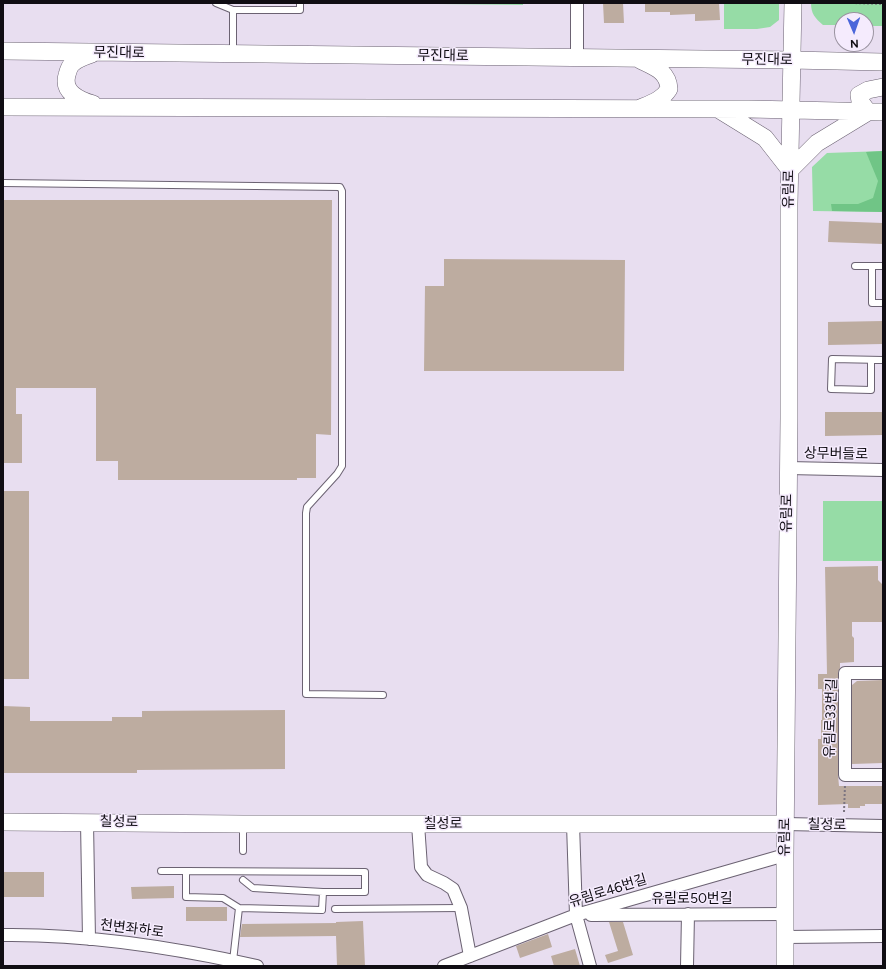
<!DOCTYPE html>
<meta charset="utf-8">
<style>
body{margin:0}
#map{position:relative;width:886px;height:969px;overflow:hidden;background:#e8def0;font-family:Figtree,sans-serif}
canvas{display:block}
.frame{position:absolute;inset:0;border:4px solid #100d13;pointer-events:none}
.north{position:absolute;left:834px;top:12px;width:40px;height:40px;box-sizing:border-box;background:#f5ebfd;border:1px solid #99929f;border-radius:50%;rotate:178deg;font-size:11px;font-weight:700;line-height:16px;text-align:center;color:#100d13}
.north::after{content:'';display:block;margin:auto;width:14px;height:18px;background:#4b66da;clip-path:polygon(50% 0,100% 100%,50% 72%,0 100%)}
</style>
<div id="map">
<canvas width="886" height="969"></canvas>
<div class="frame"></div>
<div class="north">N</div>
</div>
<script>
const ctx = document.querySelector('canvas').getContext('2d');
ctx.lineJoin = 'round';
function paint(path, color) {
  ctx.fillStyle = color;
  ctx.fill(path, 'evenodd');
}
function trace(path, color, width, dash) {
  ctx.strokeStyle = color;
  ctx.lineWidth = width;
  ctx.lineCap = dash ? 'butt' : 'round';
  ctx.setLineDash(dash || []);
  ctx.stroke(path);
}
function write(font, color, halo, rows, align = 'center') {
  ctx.font = font + ' Figtree,"Noto Sans KR",sans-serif';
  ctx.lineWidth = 3;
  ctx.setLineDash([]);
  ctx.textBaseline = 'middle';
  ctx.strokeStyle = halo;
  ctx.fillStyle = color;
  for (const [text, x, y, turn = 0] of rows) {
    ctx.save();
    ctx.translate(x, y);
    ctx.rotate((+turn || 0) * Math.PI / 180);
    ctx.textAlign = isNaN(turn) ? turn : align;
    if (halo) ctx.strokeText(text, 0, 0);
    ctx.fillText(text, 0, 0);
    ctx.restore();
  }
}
paint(new Path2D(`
 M353 3H523V5Z
 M724 3H779V20L770 27 757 29H724Z
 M811 3H883V26H866V20H842V25H823C815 18 811 14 811 3Z
 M883 151V212L813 211 812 167 827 153Z
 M823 501H883V561H823Z`), '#96dca6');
paint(new Path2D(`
 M883 151V212L832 211 831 204H858L873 198 878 181 866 152Z`), '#70c586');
paint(new Path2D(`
 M603 3H623L624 23H604Z
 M645 3H719L720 20 695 21V14L670 15V12H645Z
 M3 200H332L331 435 316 434V478H297V480H118V461H96V388H16V414H22V463H3Z
 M829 221 883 223V244L828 242Z
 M444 259 625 260 624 371H424L425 286H444Z
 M883 321V344L828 345V322Z
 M825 412H883V435L825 436Z
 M3 491H29V679H3Z
 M878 566V580L883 585V622H852V636L854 638V662L840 663V668L838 673V775L839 786H883V804H865V806H860V808H848V804L818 805V739H821V720H822V689H818V674H827L825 567Z
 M883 680V763L852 764V685L857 681Z
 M3 706 30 707V721H112V717H142V711L285 710V769L137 770V773H3Z
 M3 872H44V897H3Z
 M174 886V898L132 899 131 887Z
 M186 907H227V921H186Z
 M363 921 365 966H337L336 936 240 937 242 924 336 923V922Z
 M609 922H623L633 955 608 963 605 955 618 951Z
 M548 934 552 947 520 958 516 946Z
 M575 949 580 966H554L551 956Z`), '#bdaca0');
const lane = new Path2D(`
 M216 3 233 10H300V3
 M233 53V10
 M3 183 340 187 342 191V466L337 474 307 507 306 513V694L383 695
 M855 266H872
 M883 266H872V303H883
 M871 360V390L831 389 832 359 883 360
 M243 851V824
 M161 871H186
 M186 871 365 872V892H323L322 910 239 908 223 898 186 897Z
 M243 880 253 888 323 892
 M335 909 461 908
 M233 961 239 908`);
const street = new Path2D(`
 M577 58V3
 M788 468 883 470
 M883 673H845V775H883
 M87 822 89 939
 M418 824 421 867 427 875 444 883 453 889 461 908 470 956
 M573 824 576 915 590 966
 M785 824 883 826
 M591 915 785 914
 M3 935C85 934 177 948 257 966
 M785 937 883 936
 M444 966 576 915 785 855
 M687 966 688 914`);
const secondary = new Path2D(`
 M3 51 791 60 883 62
 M92 54C86 56 77 59 72 64 69 67 68 71 67 75 62 92 79 100 93 104
 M3 107 749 109 883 112
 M640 108C652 103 662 100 669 89 668 71 654 67 640 60
 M718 109 765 138 790 170
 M868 112 860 101 859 95 868 90 883 87
 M790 170 817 143 868 112
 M3 822 243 824H785
 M785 966V855L789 418V204L793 3`);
trace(lane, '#6b6272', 8);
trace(street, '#6b6272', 14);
trace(secondary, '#6b6272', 18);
trace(new Path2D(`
 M851 3 883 4
 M844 812 845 785`), '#7b7480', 2, [2, 2]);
trace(lane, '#fff', 6);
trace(street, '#fff', 12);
trace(secondary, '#fff', 17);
write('14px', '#100d13', '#f5ebfd', [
 ["무진대로",119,53,1],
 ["무진대로",443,56,1],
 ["무진대로",767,60,1],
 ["유림로",789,189,-89],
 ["상무버들로",836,454,1],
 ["유림로",787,513,-89],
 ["유림로33번길",831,718,-88],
 ["칠성로",119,822,1],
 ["칠성로",443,824],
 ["칠성로",827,825,1],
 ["유림로",785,837,-89],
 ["유림로46번길",608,891,-17],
 ["유림로50번길",692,899],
 ["천변좌하로",132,929,7]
]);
</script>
